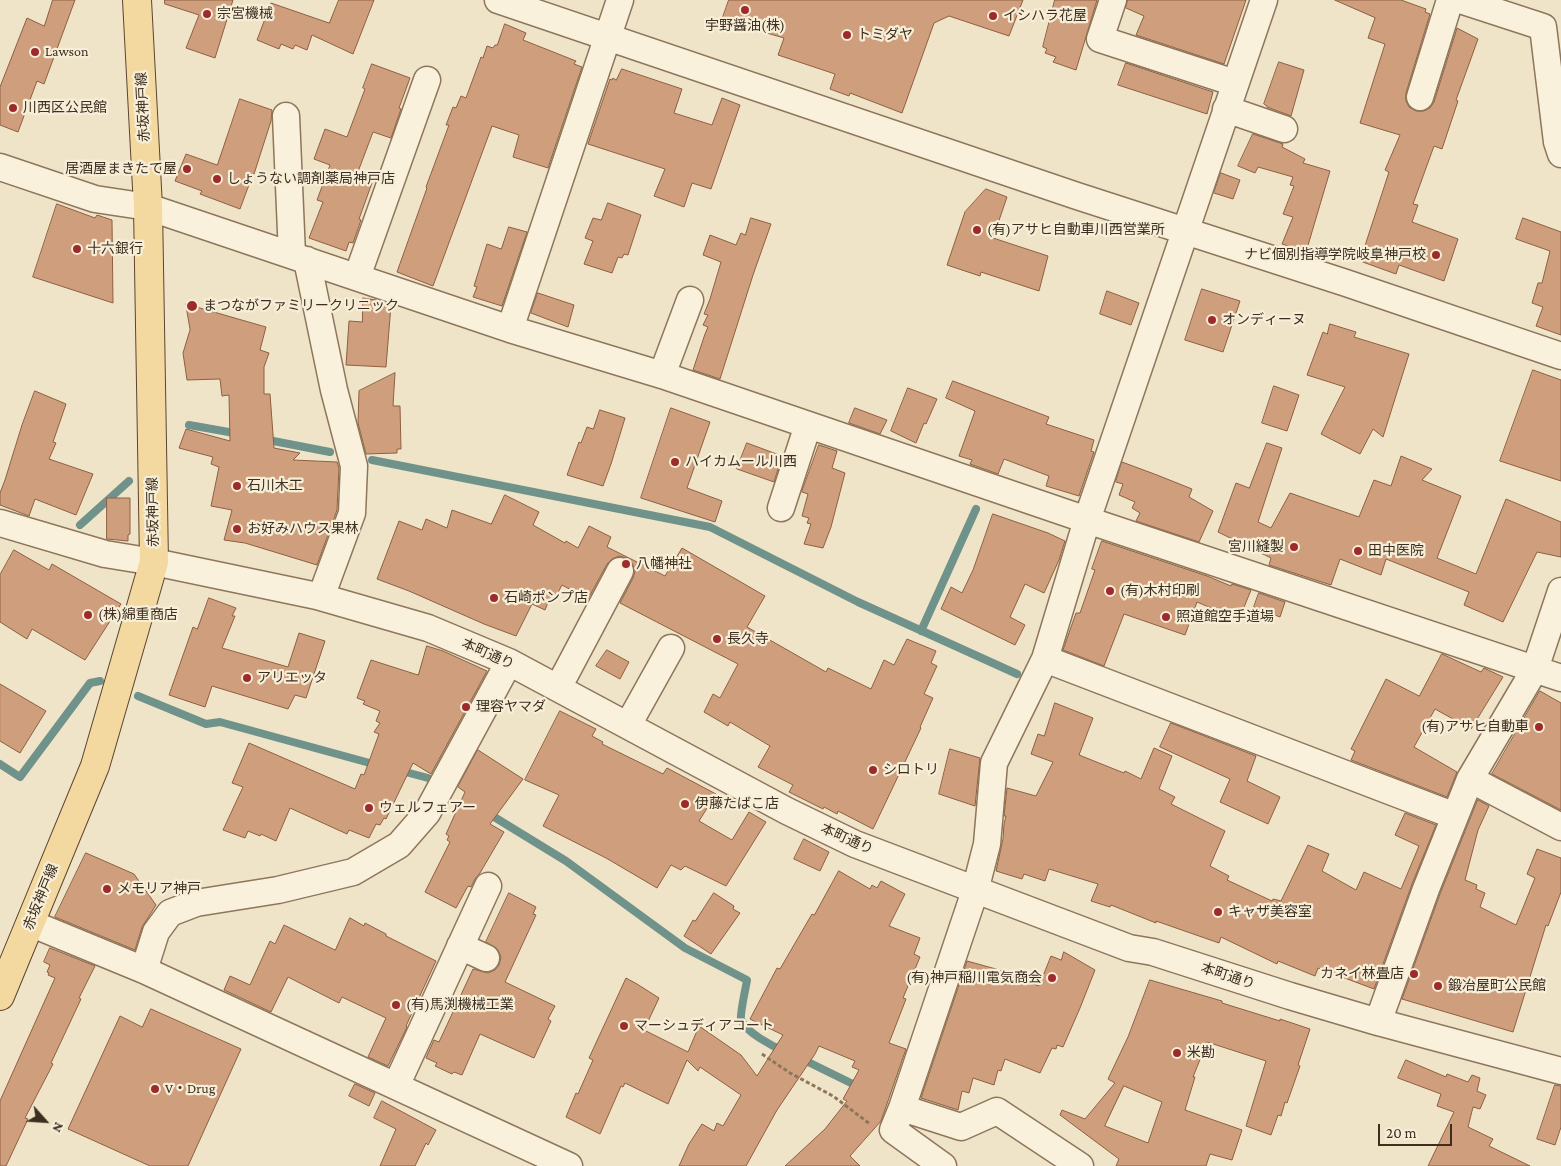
<!DOCTYPE html>
<meta charset="utf-8">
<style>
body{margin:0}
#map{position:relative;width:1561px;height:1166px;overflow:hidden;background:#f0e4c8;font-family:"Crimson Pro",serif}
canvas{display:block}
.north{position:absolute;left:20px;top:1096px;width:50px;height:50px;-webkit-text-stroke:4px #f7eed8;paint-order:stroke;rotate:116deg;font-size:14px;font-weight:700;line-height:20px;text-align:center;color:#3d2e20}
.north::after{content:'';display:block;margin:auto;width:18px;height:22px;background:#3d2e20;clip-path:polygon(50% 0,100% 100%,50% 72%,0 100%)}
.scale{position:absolute;left:1378px;top:1124px;width:74px;height:22px;box-sizing:border-box;border:2px solid #3d2e20;border-top:0;padding-left:6px;font-size:15px;line-height:18px;white-space:nowrap;color:#3d2e20;-webkit-text-stroke:4px #f7eed8;paint-order:stroke}
</style>
<div id="map">
<canvas width="1561" height="1166"></canvas>
<div class="north">N</div>
<div class="scale">20 m</div>
</div>
<script>
const ctx = document.querySelector('canvas').getContext('2d');
ctx.lineJoin = 'round';
function trace(path, color, width, dash) {
  ctx.strokeStyle = color;
  ctx.lineWidth = width;
  ctx.lineCap = dash ? 'butt' : 'round';
  ctx.setLineDash(dash || []);
  ctx.stroke(path);
}
function paint(path, color) {
  ctx.fillStyle = color;
  ctx.fill(path, 'evenodd');
}
function write(font, color, halo, rows, align = 'center') {
  ctx.font = font + ' "Crimson Pro","Noto Sans JP",serif';
  ctx.lineWidth = 4.5;
  ctx.setLineDash([]);
  ctx.textBaseline = 'middle';
  ctx.strokeStyle = halo;
  ctx.fillStyle = color;
  for (const [text, x, y, turn = 0] of rows) {
    ctx.save();
    ctx.translate(x, y);
    ctx.rotate((+turn || 0) * Math.PI / 180);
    ctx.textAlign = isNaN(turn) ? turn : align;
    if (halo) ctx.strokeText(text, 0, 0);
    ctx.fillText(text, 0, 0);
    ctx.restore();
  }
}
trace(new Path2D(`
 M189 425 240 434
 M263 439 330 452
 M372 460 710 527 858 602 1017 674
 M80 525 129 481
 M921 631 976 509
 M138 696 206 724 220 722 377 765
 M0 764 20 777 90 683 100 681
 M398 770 428 778
 M486 812 566 861 685 948 747 980C746 987 740 1013 741 1019 745 1032 772 1046 784 1051
 M802 1059 861 1088`), '#6f938a', 8);
const building = new Path2D(`
 M53 0H75L44 84 37 81 18 132 0 125V87L27 18 44 26Z
 M165 0H233L215 58 186 48 199 15 165 4Z
 M339 0H374L353 54 312 35 307 50 295 45 293 49 281 44 279 49 257 40 271 3 329 23Z
 M729 0H1023L1009 36 949 16 934 23 902 113 850 93 849 96 830 89 835 74 778 55 784 38 722 20Z
 M1055 0H1097L1076 70 1053 62 1056 57 1045 53 1047 49 1043 47Z
 M1128 0H1246L1224 64 1136 35 1144 16 1126 8Z
 M1335 0H1401L1426 9 1425 12 1430 14 1406 93V101L1409 107 1416 111H1424L1430 108 1434 102 1457 28 1478 39 1456 100 1458 101 1442 149 1434 146 1413 204 1418 205 1412 222 1458 239 1444 281 1399 265 1396 274 1360 261 1389 172 1385 170 1400 135 1360 123 1385 44 1368 38 1375 18Z
 M505 24 526 33 523 40 576 61 574 64 582 67 548 168 513 157 519 135 492 126 433 286 397 272 427 188 426 187 449 125H446L453 107 456 108 461 96 466 98 481 57 483 58 487 46 493 48 495 45H497Z
 M1279 62 1304 70 1291 116 1267 107V106L1264 104Z
 M1126 63 1213 92 1207 114 1118 85Z
 M372 64 410 78 399 108 401 109 391 138 373 132 356 177 372 183 359 219 361 220 353 243 349 242 346 251 309 238 323 202 317 200 330 165 314 159 325 129 347 137 365 89 363 88Z
 M622 69 682 89 674 113 712 125 722 98 740 105 711 189 692 183 684 207 654 196 665 169 588 144 610 79 612 80 613 78 616 80Z
 M240 99 272 110 271 121 254 174H253L240 209 200 194 202 191 175 181 186 154 217 165Z
 M1253 134 1283 144 1282 147 1305 159 1303 163 1330 171 1306 252 1282 244 1293 217 1283 214 1294 186 1290 185 1293 177 1258 167 1255 173 1238 166Z
 M1221 173 1240 180 1233 199 1214 193Z
 M986 189 1007 197 993 238 1048 256 1039 291 981 272 980 276 947 265 965 212Z
 M608 203 641 215 628 255 624 254 622 258 618 257 612 273 584 264 593 241 585 238 593 218 601 220Z
 M57 204 95 218 97 215 112 220 113 303 33 277Z
 M751 218 771 224 753 275 720 379 693 370 705 334 708 327 703 325 708 315 704 314 710 299 721 262 703 255 710 235 736 245 741 233 745 235Z
 M1523 218 1561 232V335L1536 326 1543 307 1532 303 1538 283H1542L1550 251 1516 239Z
 M509 227 527 232 502 306 473 297 477 287 474 286 487 244 501 249Z
 M1202 289 1240 301 1223 352 1185 340Z
 M1107 291 1139 303 1131 325 1100 314Z
 M538 293 574 305 568 327 531 313Z
 M363 298 376 300 391 305 386 367 346 365 349 321 362 322Z
 M186 304 266 327 260 350 269 353 264 367V394H270L274 448 300 453 293 460 337 462 339 468 337 510 317 565 245 543 224 540 232 510 211 506 219 467 211 464 213 457 179 448 186 429 230 441 229 395 222 396 220 379 187 380 183 353 190 330Z
 M1330 324 1356 332 1354 337 1409 354 1383 437 1373 429 1360 454 1321 434 1345 387 1307 375 1323 332 1327 334Z
 M1533 370 1561 380V481L1500 461Z
 M395 373 393 406H400L401 449H397V453L366 454 358 423 359 391Z
 M953 381 1049 417 1046 424 1094 440 1091 451 1094 452 1079 496 1046 486 1049 476 1004 459 998 474 970 464 972 460 959 456 975 411 946 398Z
 M1274 386 1299 395 1287 431 1262 423Z
 M908 388 937 399 926 424 924 423 916 443 891 431Z
 M35 391 66 404 53 442 56 443 49 459 93 474 76 515 35 499 29 516 0 505V493L5 480 22 425Z
 M671 408 710 422 687 488 722 501 715 522 641 498Z
 M855 408 887 420 880 434 849 423Z
 M600 410 625 418 611 464 603 486 567 475 579 442 581 443 587 427 593 429Z
 M747 443 782 456 774 482 737 469Z
 M1267 443 1282 448 1258 522 1271 528 1290 493 1359 517 1374 480 1391 486 1401 456 1432 469 1422 480 1461 496 1437 558 1476 574 1506 499 1561 522V557L1537 552 1503 622 1464 605 1469 592 1386 559 1381 575 1340 559 1331 585 1269 565 1271 558 1218 532 1236 483 1249 488Z
 M819 445 837 451 832 468 845 473 831 527 823 548 804 544 811 524 807 523 809 518 802 516 808 494 802 492Z
 M1122 462 1157 475 1192 489 1189 497 1213 511 1199 542 1136 521 1140 513 1132 508 1135 502 1119 495 1123 484 1116 482Z
 M505 495 539 512 533 525 565 543 566 541 578 548 589 526 611 537 607 547 665 576 682 548 765 596 747 627 826 672 828 668 871 689 884 660 894 665 907 639 936 651 931 663 937 666 924 694 933 698 920 727 921 728 873 829 838 811 837 814 824 807 823 809 789 792 793 785 758 767 770 746 730 722 728 726 704 712 713 694 720 698 738 664 620 603 633 578 635 571 632 563 627 558 619 556 612 559 607 564 588 599 562 585 553 602 549 600 545 610 532 604 516 636 484 624 409 591 377 579 399 521 422 530 426 519 447 528 452 510 491 524Z
 M107 498H130V534L128 535V541L107 539Z
 M993 514 1048 533 1065 541 1059 560 1044 593 1025 584 1010 617 1025 625 1015 645 941 609 951 587 962 593 973 570Z
 M1102 541 1207 576 1231 586 1232 584 1251 590 1240 617 1219 608 1218 611 1197 602 1185 635 1124 614 1104 666 1063 650 1076 613H1080L1095 570 1092 569Z
 M14 550 49 570 52 564 121 604 85 660 32 629 27 639 0 622V575Z
 M1259 593 1285 602 1280 617 1254 607Z
 M209 598 236 608 232 616H235L222 648 288 667 299 633 325 641 306 698 295 695 288 709 212 686 205 707 169 695 193 627 197 629Z
 M427 646 443 651 487 671 431 774 413 763 386 819 384 818 380 825 376 824 369 838 349 830 347 834 290 808 276 841 261 834 260 836 248 831 245 838 223 830 243 787 232 783 249 743 355 789 361 774 364 775 379 734 374 732 380 723 376 721 380 711 363 704 365 701 357 698 371 660 418 675Z
 M607 650 629 662 620 679 596 666Z
 M1442 654 1481 672 1484 668 1503 677 1471 729 1435 709 1414 747 1457 772 1447 797 1351 760 1355 751 1351 749 1386 679 1419 696Z
 M0 684 46 711 20 753 0 741Z
 M1540 691 1561 703V810L1492 774Z
 M1055 703 1093 718 1079 755 1124 773 1125 771 1141 779 1154 748 1172 756 1159 789 1175 797 1171 804 1225 831 1210 866 1229 876 1227 880 1272 901 1273 899 1281 901 1308 845 1329 854 1322 871 1356 890 1364 872 1401 889 1419 846 1395 835 1405 813 1436 825 1412 884 1374 989 1318 968 1315 976 1278 961 1277 964 1221 937 1219 943 1156 921V923L1111 905 1110 907 1091 901 1098 884 1049 869 1045 881 1024 874 1022 879 996 871 1003 839 1004 824 1006 816H1004L1007 788 1036 796 1053 762 1031 754 1038 734 1044 736Z
 M560 711 596 729 592 736 603 742 602 744 663 774 667 768 716 794 699 821 732 840 749 812 766 822 726 886 685 866 681 870 671 865 657 888 606 858 543 826 559 795 525 780Z
 M1171 723 1256 756 1247 781 1280 797 1268 824 1220 802 1230 779 1160 747Z
 M950 749 980 758 975 806 939 794Z
 M478 750 523 779 490 824 504 832 480 873 475 879 471 887 468 886 456 908 425 892 450 842 447 840 449 836 446 834 465 792 458 787Z
 M1478 800 1489 806 1478 830 1465 880 1477 885 1476 889 1485 893 1480 907 1516 925 1535 878 1527 874 1537 849 1561 858V892L1548 926 1546 925 1513 1032 1402 999 1440 894Z
 M804 839 829 852 820 871 794 859Z
 M86 853 134 874 156 905 142 927 135 950 55 917Z
 M839 871 870 889 872 885 877 888 881 881 905 894 889 926 920 938 914 954 920 957 903 998 906 999 889 1043 906 1049 881 1121 850 1156 860 1166H785L825 1129 847 1101 843 1099 859 1070 852 1067 855 1061 819 1046 815 1054 777 1110 746 1166H679L689 1144 702 1124 714 1131 717 1123 723 1126 741 1095 700 1067 698 1071 687 1060 668 1104 625 1083 623 1087 621 1086 600 1134 566 1117 576 1093 578 1094 593 1060 589 1058 626 978 637 984 659 998 644 1030 688 1052 699 1026 741 1055 757 1076 783 1035 750 1019 777 968 780 969 812 914 814 915Z
 M509 893 536 907 533 914 536 915 505 982 555 1006 548 1019 551 1021 534 1058 480 1034 462 1075 454 1072 452 1074 435 1066 437 1063 426 1058 434 1040 439 1042 473 969 488 973 495 970 499 965 501 957 498 950 486 942Z
 M714 893 734 906 733 909 740 913 711 954 684 936 693 920 695 921Z
 M350 918 364 926 365 923 386 934V936L436 961 406 1026 407 1027 388 1066 368 1057 386 1018 342 997 339 1003 288 977 271 1012 224 990 230 976 250 985 270 941 275 944 284 925 335 950Z
 M50 948 95 966 79 998 81 999 51 1063 53 1064 25 1118 28 1119 6 1166H0V1101L55 978 48 975 49 973 47 972 50 965 44 962Z
 M1064 952 1095 970 1080 1008 1063 1047 1057 1045 1056 1049 1052 1048 1040 1073 1005 1059 1001 1071 998 1070 994 1085 973 1078 969 1093 962 1091 958 1110 921 1098 967 961 996 969 1039 986 1051 956 1061 960Z
 M1150 980 1222 1001V1003L1280 1021V1019L1310 1029 1298 1065 1300 1066 1287 1103 1285 1102 1281 1116 1278 1115 1271 1135 1246 1126 1266 1061 1207 1042 1193 1077H1195L1185 1110 1242 1130 1232 1160 1210 1154 1206 1166H1116L1119 1159 1060 1115 1062 1110 1085 1119 1115 1083 1108 1079 1128 1037ZM1124 1086 1162 1102 1148 1143 1105 1126Z
 M151 1009 241 1049 188 1166H150L68 1129 120 1016 142 1027Z
 M1406 1060 1446 1077 1447 1074 1468 1082 1472 1075 1480 1078 1477 1091 1486 1095 1480 1109 1473 1107 1468 1127 1493 1139 1489 1146 1530 1166H1428L1454 1112 1437 1106 1441 1094 1398 1078Z
 M355 1084 375 1093 369 1106 349 1096Z
 M1555 1085 1561 1086V1127L1555 1145 1537 1139Z
 M382 1101 436 1130 428 1145 426 1143 415 1166H380L396 1129 374 1118Z`);
paint(building, '#cf9f7d');
trace(building, '#8d5f41', 1);
const minor = new Path2D(`
 M498 0 1077 196 1346 283 1561 356
 M1113 0 1100 39 1235 83
 M1460 0 1543 27 1557 142 1561 154
 M1420 97 1450 0
 M1226 109 1284 129
 M286 116 292 255
 M0 167 95 199 148 207 510 329 662 375 1087 520 1561 678
 M307 260 334 390 354 466 352 513 321 597
 M357 277 427 80
 M510 329 620 0
 M662 375 690 300
 M781 508 808 425
 M0 523 105 554 154 562 317 596 428 628 509 662 787 811 855 844 1129 948 1153 952 1290 996 1378 1022 1561 1071
 M1045 659 1455 816
 M558 688 620 571
 M628 725 671 648
 M1470 779 1561 827
 M30 923 144 970 569 1166
 M460 946 486 958
 M144 970 156 932 170 913 196 903 278 890 353 872 399 845 427 813 509 662
 M1378 1022 1426 889 1470 779 1535 669 1561 591
 M396 1086 488 886
 M902 1108 961 1127 997 1111 1080 1166
 M943 1166 893 1130 902 1108 975 891 987 844 994 763 1045 659 1087 520 1264 0`);
const major = new Path2D(`
 M0 996 95 766 154 562 148 207 137 0`);
trace(minor, '#8d765c', 29);
trace(major, '#5b4430', 30);
trace(new Path2D(`
 M762 1054 790 1073 833 1096 870 1124`), '#8d765c', 3, [4, 2.5]);
trace(minor, '#faf1dc', 26);
trace(major, '#f3d9a0', 28);
for (const [x, y, r, color] of [
 [745,10,5,"#9e2a2b"],
 [207,14,5,"#9e2a2b"],
 [993,16,5,"#9e2a2b"],
 [847,35,5,"#9e2a2b"],
 [35,52,5,"#9e2a2b"],
 [13,108,5,"#9e2a2b"],
 [187,169,5,"#9e2a2b"],
 [217,179,5,"#9e2a2b"],
 [977,230,5,"#9e2a2b"],
 [77,249,5,"#9e2a2b"],
 [1436,255,5,"#9e2a2b"],
 [192,306,6,"#9e2a2b"],
 [1212,320,5,"#9e2a2b"],
 [675,462,5,"#9e2a2b"],
 [237,486,5,"#9e2a2b"],
 [237,529,5,"#9e2a2b"],
 [1294,547,5,"#9e2a2b"],
 [1358,551,5,"#9e2a2b"],
 [626,564,5,"#9e2a2b"],
 [1110,591,5,"#9e2a2b"],
 [494,598,5,"#9e2a2b"],
 [88,615,5,"#9e2a2b"],
 [1166,617,5,"#9e2a2b"],
 [717,639,5,"#9e2a2b"],
 [247,678,5,"#9e2a2b"],
 [466,707,5,"#9e2a2b"],
 [1539,727,5,"#9e2a2b"],
 [873,770,5,"#9e2a2b"],
 [685,804,5,"#9e2a2b"],
 [369,808,5,"#9e2a2b"],
 [107,889,5,"#9e2a2b"],
 [1218,912,5,"#9e2a2b"],
 [1414,974,5,"#9e2a2b"],
 [1052,978,5,"#9e2a2b"],
 [1438,986,5,"#9e2a2b"],
 [396,1005,5,"#9e2a2b"],
 [624,1026,5,"#9e2a2b"],
 [1177,1053,5,"#9e2a2b"],
 [155,1089,5,"#9e2a2b"]
]) {
  const dot = new Path2D();
  dot.arc(x, y, r, 0, 2 * Math.PI);
  ctx.fillStyle = color;
  ctx.fill(dot);
  trace(dot, '#f7eed8', 2);
}
write('14px', '#3d2e20', '#f7eed8', [
 ["宗宮機械",217,14],
 ["イシハラ花屋",1003,16],
 ["宇野醤油(株)",745,26,"center"],
 ["トミダヤ",857,35],
 ["Lawson",45,52],
 ["川西区公民館",23,108],
 ["居酒屋まきたて屋",177,169,"right"],
 ["しょうない調剤薬局神戸店",227,179],
 ["(有)アサヒ自動車川西営業所",987,230],
 ["十六銀行",87,249],
 ["ナビ個別指導学院岐阜神戸校",1426,255,"right"],
 ["まつながファミリークリニック",203,306],
 ["オンディーヌ",1222,320],
 ["ハイカムール川西",685,462],
 ["石川木工",247,486],
 ["お好みハウス果林",247,529],
 ["宮川縫製",1284,547,"right"],
 ["田中医院",1368,551],
 ["八幡神社",636,564],
 ["(有)木村印刷",1120,591],
 ["石崎ポンプ店",504,598],
 ["(株)綿重商店",98,615],
 ["照道館空手道場",1176,617],
 ["長久寺",727,639],
 ["アリエッタ",257,678],
 ["理容ヤマダ",476,707],
 ["(有)アサヒ自動車",1529,727,"right"],
 ["シロトリ",883,770],
 ["伊藤たばこ店",695,804],
 ["ウェルフェアー",379,808],
 ["メモリア神戸",117,889],
 ["キャザ美容室",1228,912],
 ["カネイ林畳店",1404,974,"right"],
 ["(有)神戸稲川電気商会",1042,978,"right"],
 ["鍛冶屋町公民館",1448,986],
 ["(有)馬渕機械工業",406,1005],
 ["マーシュディアコート",634,1026],
 ["米勘",1187,1053],
 ["V・Drug",165,1089]
], 'left');
write('14px', '#3d2e20', '#f7eed8', [
 ["赤坂神戸線",143,107,-93],
 ["赤坂神戸線",153,512,-91],
 ["本町通り",488,654,24],
 ["本町通り",847,839,24],
 ["赤坂神戸線",41,897,-68],
 ["本町通り",1228,976,18]
]);
</script>
